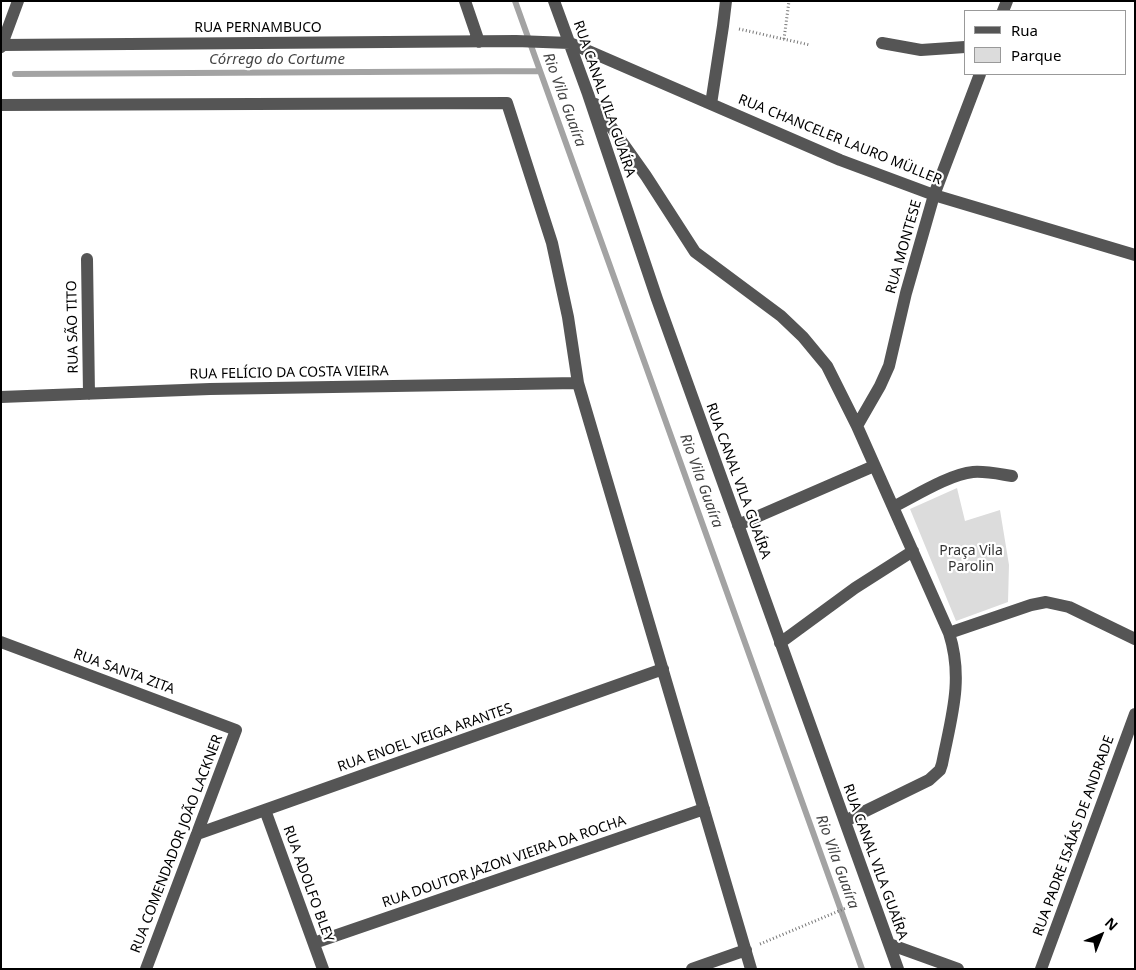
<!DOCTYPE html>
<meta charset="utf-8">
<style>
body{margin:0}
#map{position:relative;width:1136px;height:970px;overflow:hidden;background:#fff;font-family:"Noto Sans",sans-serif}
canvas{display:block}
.frame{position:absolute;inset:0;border:2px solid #000;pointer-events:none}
.legend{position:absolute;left:964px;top:10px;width:162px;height:65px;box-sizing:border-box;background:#fff;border:1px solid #999;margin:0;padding:6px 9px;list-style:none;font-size:15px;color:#000}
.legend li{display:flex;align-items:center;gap:10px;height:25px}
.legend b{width:25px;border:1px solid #999}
.north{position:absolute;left:1076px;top:910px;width:50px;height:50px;-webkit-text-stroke:4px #fff;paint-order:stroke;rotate:44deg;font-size:14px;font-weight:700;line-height:20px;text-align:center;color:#000}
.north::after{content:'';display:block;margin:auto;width:18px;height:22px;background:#000;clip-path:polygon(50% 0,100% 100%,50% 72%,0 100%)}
</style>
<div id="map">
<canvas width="1136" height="970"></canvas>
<div class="frame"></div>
<ul class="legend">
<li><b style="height:6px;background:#555"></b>Rua</li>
<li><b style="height:14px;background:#dcdcdc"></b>Parque</li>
</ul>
<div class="north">N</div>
</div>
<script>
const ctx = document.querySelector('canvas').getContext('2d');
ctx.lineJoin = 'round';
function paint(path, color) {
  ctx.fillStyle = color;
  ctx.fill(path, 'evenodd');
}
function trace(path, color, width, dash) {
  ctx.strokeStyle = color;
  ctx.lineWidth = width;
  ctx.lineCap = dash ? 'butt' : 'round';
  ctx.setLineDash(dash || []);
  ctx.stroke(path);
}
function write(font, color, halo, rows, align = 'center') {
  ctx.font = font + ' "Noto Sans",sans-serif';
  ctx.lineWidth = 4.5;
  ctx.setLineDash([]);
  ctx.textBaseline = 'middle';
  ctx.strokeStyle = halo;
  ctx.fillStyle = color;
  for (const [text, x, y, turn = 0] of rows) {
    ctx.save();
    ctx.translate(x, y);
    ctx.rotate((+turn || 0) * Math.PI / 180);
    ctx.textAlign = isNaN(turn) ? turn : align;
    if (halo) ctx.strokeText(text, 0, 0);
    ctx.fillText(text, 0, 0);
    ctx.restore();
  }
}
paint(new Path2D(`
 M957 488 965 521 1000 510 1009 565 1008 602 956 621 910 509Z`), '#dcdcdc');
trace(new Path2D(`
 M515 1 862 969
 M15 74 540 71`), '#a3a3a3', 6);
trace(new Path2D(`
 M739 29 810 45
 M784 39 789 1
 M760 944 858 903`), '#777', 3, [1, 2.5]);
trace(new Path2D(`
 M465 1 479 42
 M554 1 588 94 657 299 898 969
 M1003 11 1007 1
 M882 43 921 50 965 47
 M1 45 516 41 570 43 840 160 934 195 1135 255
 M1 47 18 1
 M595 104 646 176 695 252 781 316 803 337 827 366 857 426 949 633C964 680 951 718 942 764L940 770 929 780 845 821
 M711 104 723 26 726 1
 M1 105 507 103 552 243 568 317 578 383 751 969
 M87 259 89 394
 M1 397 210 389 578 383
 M857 426 880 386 889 366 906 293 934 195 980 74
 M893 507C915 496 950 474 973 472 986 471 999 474 1012 476
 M738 525 874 466
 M949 633 1031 605 1046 602 1069 607 1135 639
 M1 642 236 730 146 969
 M780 643 855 588 913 551
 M265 810 323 969
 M197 834 663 669
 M314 943 704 809
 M889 944 958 969
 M692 969 746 950
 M1041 969 1135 714`), '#555', 12);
write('14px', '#000', '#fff', [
 ["RUA PERNAMBUCO",258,28],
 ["RUA CANAL VILA GUAÍRA",604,99,71],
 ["RUA CHANCELER LAURO MÜLLER",840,140,22],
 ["RUA MONTESE",904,247,-74],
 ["RUA SÃO TITO",73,327,-91],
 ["RUA FELÍCIO DA COSTA VIEIRA",289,373,-1],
 ["RUA CANAL VILA GUAÍRA",738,481,70],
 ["RUA SANTA ZITA",124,672,20],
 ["RUA ENOEL VEIGA ARANTES",425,738,-19],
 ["RUA PADRE ISAÍAS DE ANDRADE",1074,836,-70],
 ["RUA COMENDADOR JOÃO LACKNER",177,844,-69],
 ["RUA DOUTOR JAZON VIEIRA DA ROCHA",504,862,-19],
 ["RUA CANAL VILA GUAÍRA",875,862,70],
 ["RUA ADOLFO BLEY",308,884,70]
]);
write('14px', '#333', '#fff', [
 ["Praça Vila",971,551],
 ["Parolin",971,567]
]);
write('italic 15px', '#444', '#fff', [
 ["Córrego do Cortume",277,60],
 ["Rio Vila Guaíra",564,100,70],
 ["Rio Vila Guaíra",701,481,70],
 ["Rio Vila Guaíra",837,862,70]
]);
</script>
